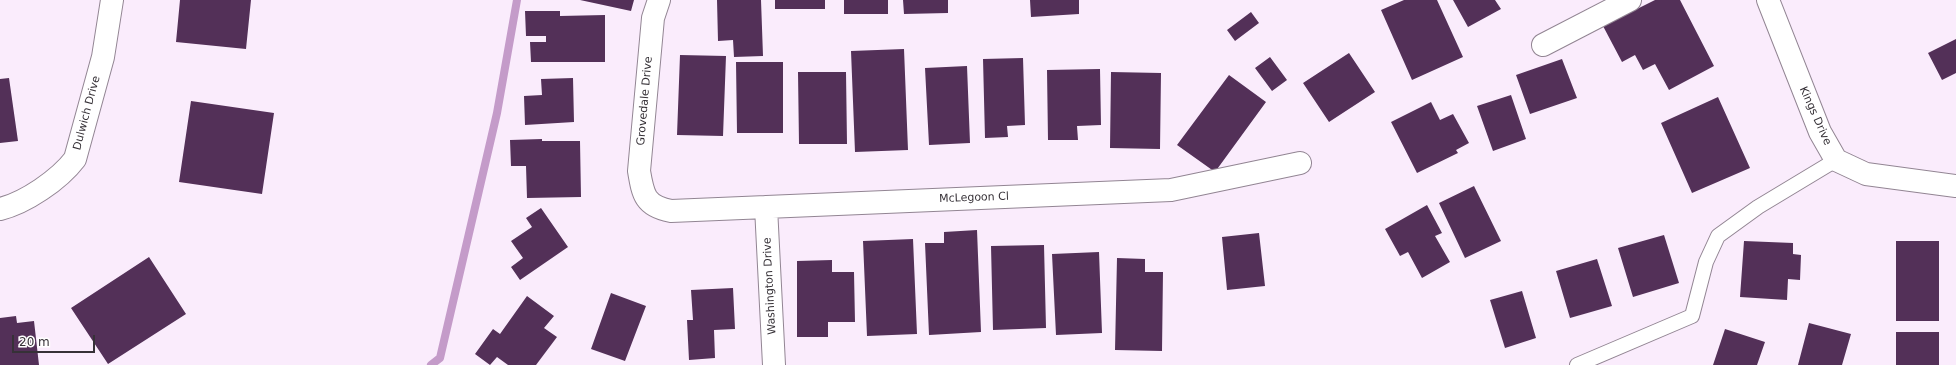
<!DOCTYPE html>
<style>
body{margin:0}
#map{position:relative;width:1956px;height:365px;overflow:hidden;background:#faecfc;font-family:"DejaVu Sans",sans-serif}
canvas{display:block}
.scale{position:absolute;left:12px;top:335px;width:83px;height:18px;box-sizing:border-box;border:2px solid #363137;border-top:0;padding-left:5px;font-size:12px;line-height:14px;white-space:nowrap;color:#363137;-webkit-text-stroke:3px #fff;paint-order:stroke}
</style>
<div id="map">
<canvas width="1956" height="365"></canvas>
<div class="scale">20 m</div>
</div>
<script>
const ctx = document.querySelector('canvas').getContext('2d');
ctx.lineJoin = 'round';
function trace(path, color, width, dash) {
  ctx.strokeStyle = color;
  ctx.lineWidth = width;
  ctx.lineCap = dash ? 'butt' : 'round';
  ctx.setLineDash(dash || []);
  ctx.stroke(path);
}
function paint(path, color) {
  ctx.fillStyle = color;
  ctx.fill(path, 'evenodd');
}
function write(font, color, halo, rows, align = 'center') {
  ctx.font = font + ' "DejaVu Sans",sans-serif';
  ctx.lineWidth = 4;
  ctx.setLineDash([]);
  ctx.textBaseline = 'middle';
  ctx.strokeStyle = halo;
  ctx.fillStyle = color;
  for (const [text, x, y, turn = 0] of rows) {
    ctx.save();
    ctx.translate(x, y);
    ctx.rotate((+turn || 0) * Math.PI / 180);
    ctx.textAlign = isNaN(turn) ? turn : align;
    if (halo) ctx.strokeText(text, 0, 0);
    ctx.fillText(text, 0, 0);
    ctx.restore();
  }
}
trace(new Path2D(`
 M431 365 440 358 497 113 517 0`), '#c49bc9', 8);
paint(new Path2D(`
 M180 0H251L246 49 176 42Z
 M580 0H634L631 11Z
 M717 0H761L763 56 734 57 733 40 718 41Z
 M775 0H825V9H775Z
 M844 0H888V14H844Z
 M903 0H948V13L904 14Z
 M1030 0H1079V14L1031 17Z
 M1404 0H1437L1463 57 1412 80 1381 10Z
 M1453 0H1495L1501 9 1468 27Z
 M1655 0H1680L1714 66 1669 90 1655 64 1643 70 1635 55 1622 62 1603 26Z
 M525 11H560V16L605 15V62H531L530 42H546V36H526Z
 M1251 12 1259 23 1235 41 1227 30Z
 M1956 39V73L1942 80 1928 53Z
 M904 49 908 150 855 152 851 51Z
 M1349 53 1375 92 1329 122 1303 83Z
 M680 55 726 56 723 136 677 135Z
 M1270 57 1287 80 1272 91 1255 68Z
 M1023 58 1025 125 1007 126 1008 137 985 138 983 59Z
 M1562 59 1577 98 1530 114 1516 75Z
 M736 62H783V133H737Z
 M967 66 970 143 929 145 925 68Z
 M1100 69 1101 125 1077 126 1078 140H1048L1047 70Z
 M798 72H846L847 144H799Z
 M1111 72 1161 73 1160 149 1110 148Z
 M1229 75 1266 102 1215 172 1177 145Z
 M9 78 18 141 0 143V79Z
 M573 78 574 122 525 125 524 96 542 95 541 79Z
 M1511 95 1526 139 1493 151 1477 106Z
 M1718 97 1750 168 1692 193 1661 123Z
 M191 101 274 113 262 194 179 182Z
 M1431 102 1440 120 1453 114 1469 143 1456 150 1458 153 1417 173 1391 122Z
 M542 139V141H580L581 197 527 198 526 166H511L510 140Z
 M1474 186 1501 241 1465 258 1439 203Z
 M1427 205 1442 233 1435 236 1450 262 1422 278 1408 252 1400 256 1385 229Z
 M541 208 568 247 520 280 511 267 523 258 511 241 532 227 526 218Z
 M977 230 981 332 929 335 925 243H944V232Z
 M1259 233 1265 286 1227 290 1222 237Z
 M1664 235 1679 283 1633 297 1618 248Z
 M913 239 917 334 867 336 863 241Z
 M1744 241 1793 243V254L1801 255 1800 280 1788 279 1787 300 1740 297Z
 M1896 241H1939V321H1896Z
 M1044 245 1046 328 993 330 991 246Z
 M1099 252 1102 333 1056 335 1052 254Z
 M149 257 186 314 108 364 71 308Z
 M1117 258 1145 259V272H1163L1162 351 1115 350Z
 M1597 259 1612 306 1570 318 1556 271Z
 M832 260V272H854L855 322H828V337H797V261Z
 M733 288 735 329 714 330 715 358 689 360 687 320H693L691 290Z
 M1522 291 1536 338 1505 348 1490 300Z
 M611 293 646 306 625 361 591 349Z
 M527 296 554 316 544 328 557 337 536 365H508L497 357 490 365 475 354 493 329 500 334Z
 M16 316 17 323 34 321 39 365H0V318Z
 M1809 323 1851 334 1842 365H1798Z
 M1725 329 1765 342 1757 365H1713Z
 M1896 332H1939V365H1896Z`), '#533058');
const service = new Path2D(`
 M1577 365 1692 316 1706 262 1718 236 1758 207 1836 160`);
const minor = new Path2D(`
 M659 0 653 18 639 171C643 195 645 206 671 211L1171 190 1300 163
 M1768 0 1820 132 1836 160 1866 174 1956 186
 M1543 45 1630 0
 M766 207 774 365
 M0 209C25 203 59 180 75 159L103 57 112 0`);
trace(service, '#928593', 16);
trace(minor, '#928593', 24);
trace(service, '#fff', 14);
trace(minor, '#fff', 22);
write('11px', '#363137', '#fff', [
 ["Grovedale Drive",645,101,-85],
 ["Dulwich Drive",87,113,-75],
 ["Kings Drive",1815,116,66],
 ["McLegoon Cl",974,198,-2],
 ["Washington Drive",770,286,-93]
]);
</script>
